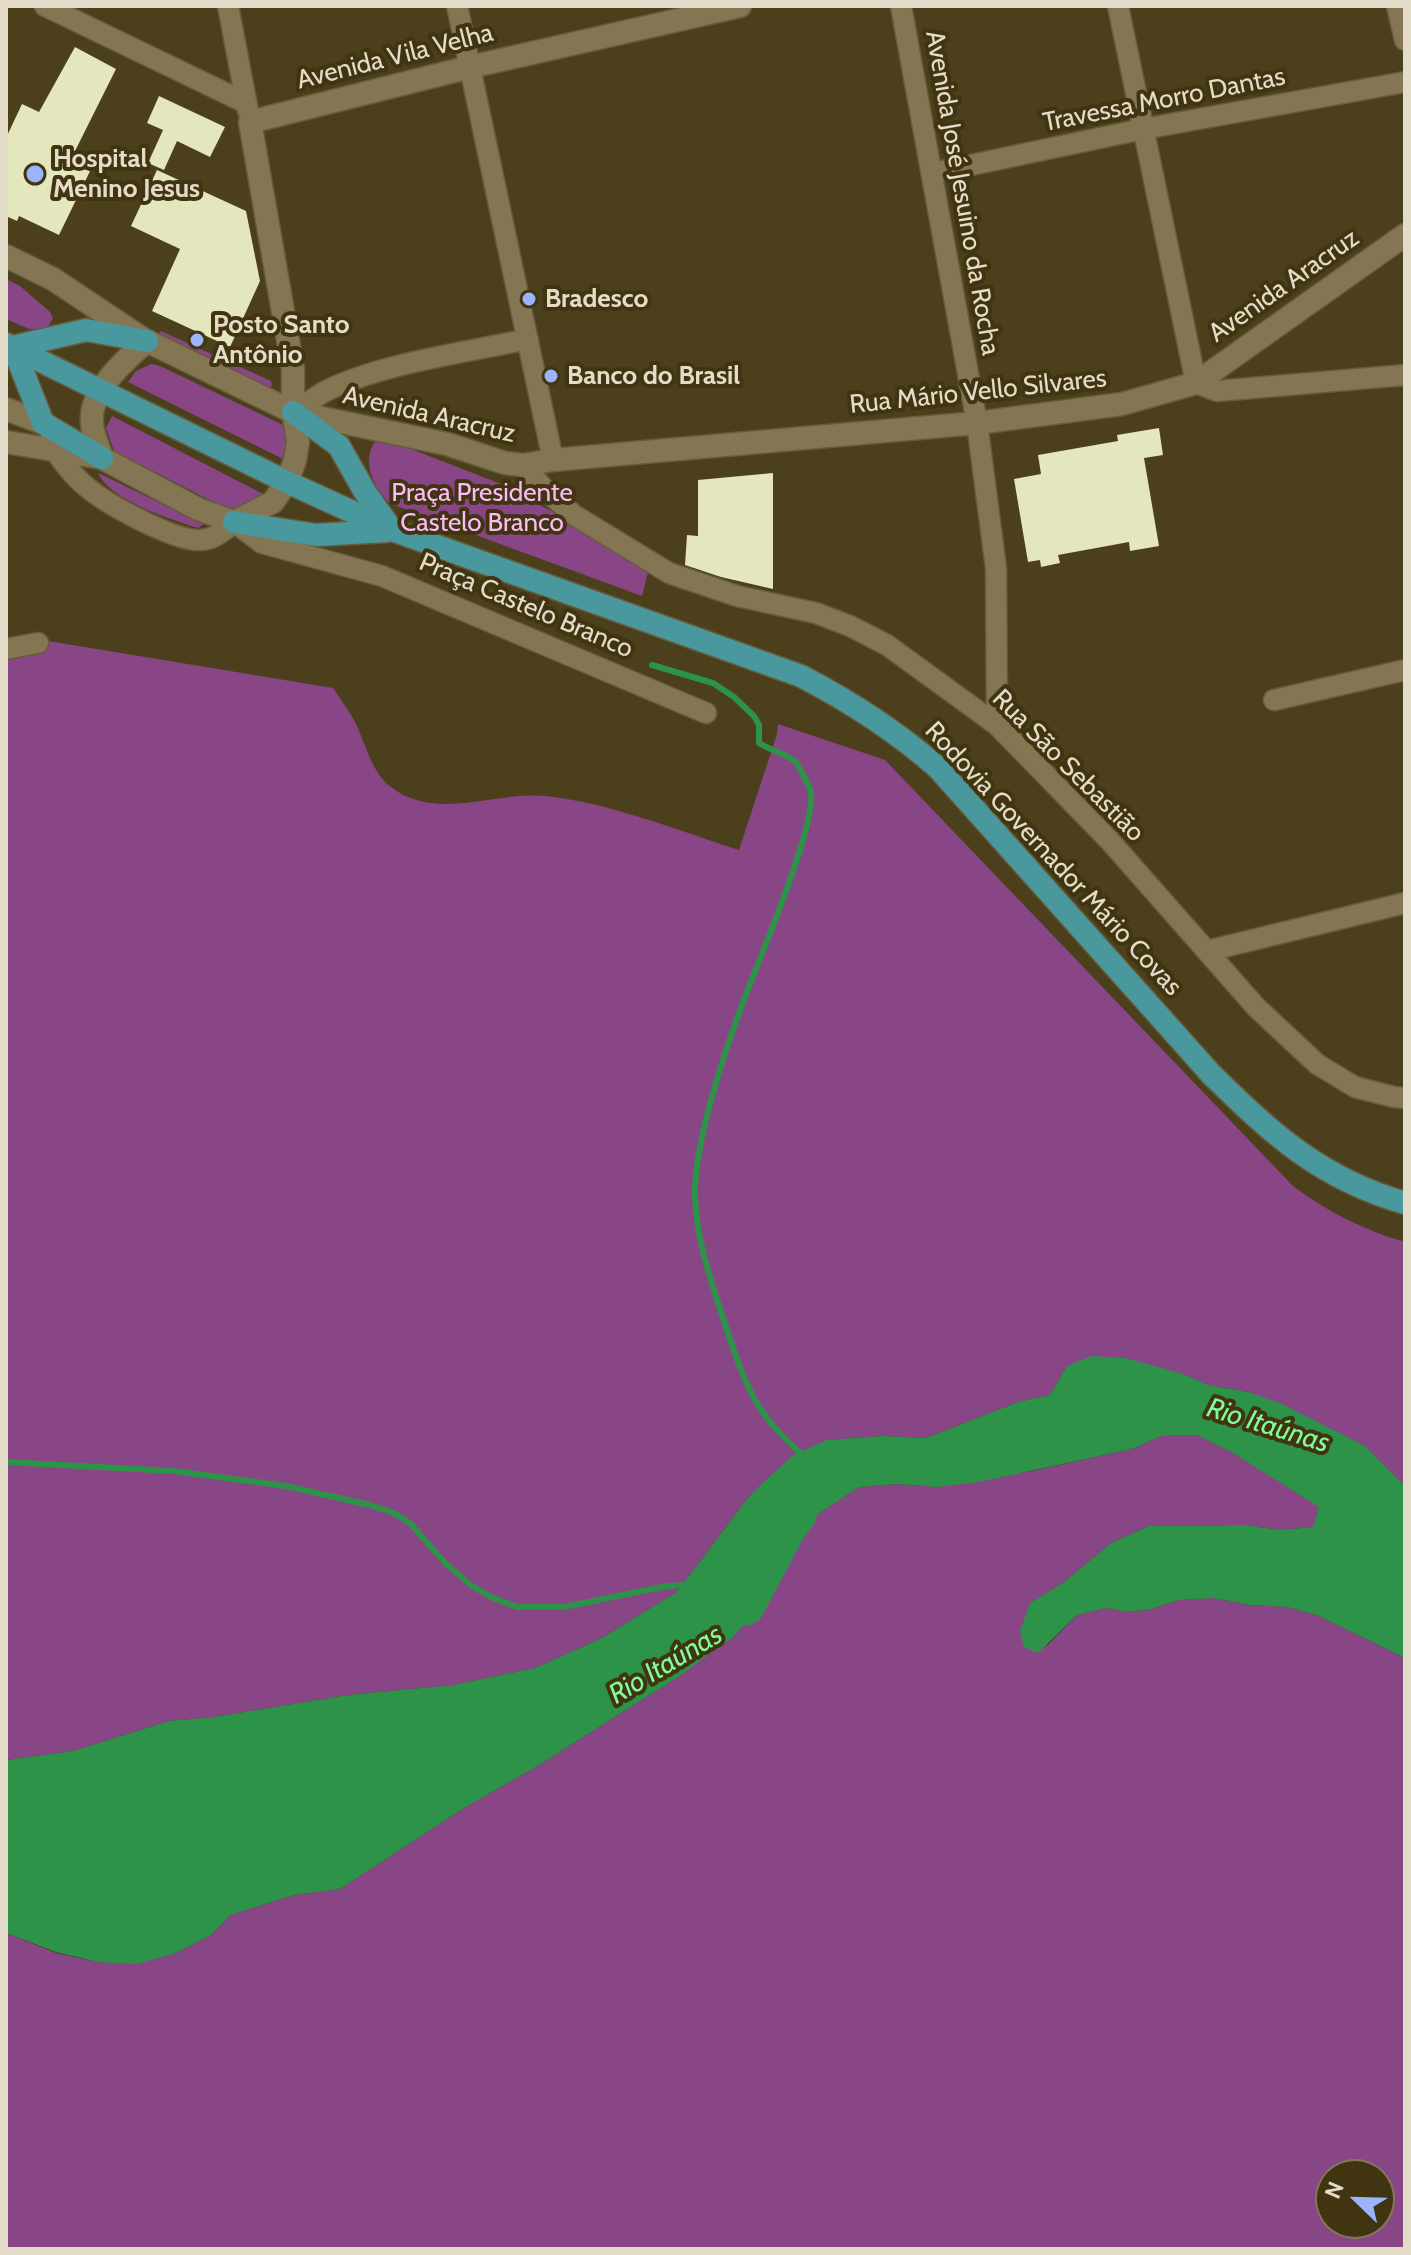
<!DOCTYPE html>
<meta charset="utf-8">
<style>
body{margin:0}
#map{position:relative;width:1411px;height:2255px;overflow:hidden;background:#4c3f1c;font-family:Cabin,sans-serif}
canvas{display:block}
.frame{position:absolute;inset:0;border:8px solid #e3dcc9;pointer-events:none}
.north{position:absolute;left:1315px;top:2159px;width:80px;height:80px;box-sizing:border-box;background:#413411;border:2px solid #82775b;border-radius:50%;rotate:293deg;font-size:22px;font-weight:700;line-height:32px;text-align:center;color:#e3dcc9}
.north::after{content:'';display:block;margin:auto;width:28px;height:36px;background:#9bb5fd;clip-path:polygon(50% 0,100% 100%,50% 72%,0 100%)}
</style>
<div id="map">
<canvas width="1411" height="2255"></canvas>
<div class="frame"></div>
<div class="north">N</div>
</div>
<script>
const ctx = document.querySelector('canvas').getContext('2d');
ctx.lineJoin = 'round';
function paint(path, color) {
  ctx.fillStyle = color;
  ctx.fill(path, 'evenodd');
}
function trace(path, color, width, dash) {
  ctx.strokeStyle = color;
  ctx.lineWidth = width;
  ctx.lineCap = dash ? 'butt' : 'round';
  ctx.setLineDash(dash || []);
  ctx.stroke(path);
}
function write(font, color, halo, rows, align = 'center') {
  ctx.font = font + ' Cabin,sans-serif';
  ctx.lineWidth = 8;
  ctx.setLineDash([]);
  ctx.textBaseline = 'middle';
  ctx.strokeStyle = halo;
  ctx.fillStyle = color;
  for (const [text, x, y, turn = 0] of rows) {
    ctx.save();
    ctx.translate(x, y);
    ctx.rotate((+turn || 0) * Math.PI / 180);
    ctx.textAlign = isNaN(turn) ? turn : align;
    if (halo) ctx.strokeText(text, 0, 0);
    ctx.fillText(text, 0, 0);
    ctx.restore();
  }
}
paint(new Path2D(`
 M6 279 20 286 50 312 53 318 47 329H29L6 319Z
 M161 331 271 381 272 386 267 389 158 335Z
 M151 364 160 366 283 425 289 438 283 459 128 382 136 371Z
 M112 416 263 494 258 500 229 510 114 451 106 428Z
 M380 437 501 484 564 518 648 572 642 596 391 504C373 490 358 454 380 437Z
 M98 473 204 524 198 528C170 519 111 501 98 473Z
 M36 639 333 688C341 700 350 712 356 724 366 745 372 773 391 787 436 822 495 791 545 796 611 803 676 830 739 850L777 734 778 724 885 760 1293 1186C1328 1212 1363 1230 1405 1242V1486L1365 1446 1249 1392 1208 1385 1183 1374 1067 1366 1050 1395 1018 1402 926 1438 883 1436 827 1440 750 1495 677 1592 600 1639 535 1668 453 1685 348 1695 214 1717 169 1721 73 1751 6 1760V659Z
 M1197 1435 1233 1453 1320 1507 1313 1527 1280 1530 1245 1525 1149 1526 1111 1543 1064 1582 1030 1603 1047 1646 1077 1615 1106 1608 1129 1612 1151 1609 1179 1600 1213 1598 1250 1605 1287 1607 1319 1616 1405 1658V2249H6V1933L56 1953 98 1962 176 1953 211 1935 230 1915 294 1895 340 1889 464 1808 539 1765 678 1677 761 1605 770 1561 812 1518 859 1487 896 1484 937 1487 1032 1471 1132 1449 1161 1436ZM1331 2175H1379V2223H1331Z`), '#894686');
paint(new Path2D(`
 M1092 1356 1125 1358 1183 1374 1208 1385 1249 1392 1282 1404 1365 1446 1405 1486V1658L1319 1616 1287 1607 1250 1605 1213 1598 1179 1600 1151 1609 1129 1612 1106 1608 1077 1615 1038 1653 1024 1647 1020 1631 1030 1603 1064 1582 1111 1543 1149 1526 1245 1525 1280 1530 1313 1527 1319 1507 1233 1453 1197 1435 1161 1436 1132 1449 979 1482 937 1487 896 1484 859 1487 812 1518 770 1561 761 1605 733 1637 678 1677 539 1765 464 1808 340 1889 294 1895 230 1915 211 1935 176 1953 137 1964 98 1962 56 1952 6 1933V1760L73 1751 169 1721 214 1717 348 1695 453 1685 535 1668 600 1639 677 1592 750 1495 793 1455 827 1440 883 1436 926 1438 1018 1402 1050 1395 1067 1366Z`), '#2d9349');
trace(new Path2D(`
 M652 665 713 683 734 697 754 716 759 725V743C768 749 790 756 796 762 798 764 809 786 810 789 821 819 752 975 739 1013 722 1060 694 1146 695 1195 696 1237 710 1279 723 1318 744 1380 752 1413 804 1456
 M6 1462 174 1471 286 1486 370 1505 394 1513 410 1523 445 1563 472 1586 491 1597 517 1607H564L667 1586 689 1585`), '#2d9349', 6);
trace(new Path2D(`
 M747 1608 788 1531 800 1514`), '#2d9349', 34);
paint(new Path2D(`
 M75 47 116 69 72 157 92 167 59 235 19 216 17 221 6 216V138L22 104 39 112Z
 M159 96 225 127 210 157 177 141 164 170 148 163 163 130 147 123Z
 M157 170 246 211 260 281 230 347 152 311 180 249 131 226Z
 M1159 428 1163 455 1144 458 1159 546 1130 551 1129 542 1058 555 1060 563 1041 567 1040 560 1028 562 1014 479 1041 474 1038 455 1118 441 1117 435Z
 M773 473V589L721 577 685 565 687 535 698 536V480Z`), '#e4e6bd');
const minor = new Path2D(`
 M45 6 246 103
 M228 6 248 111
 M457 6 553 460
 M901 6 977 423 996 568 997 725
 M1118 6 1196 383 1217 391 1405 375
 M1397 6 1405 40
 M933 173 1143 129 1405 82
 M293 412C303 406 314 398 324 392 377 364 468 352 528 339
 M50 440C57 457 75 478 89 489 110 506 170 538 196 540 212 541 223 532 234 522L262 543 382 576 706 713
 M523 465 546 491 574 515 669 573 737 596 816 613 850 626 887 645 997 725 1109 840 1256 1007 1317 1064 1355 1087 1394 1097 1405 1098
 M6 649 38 643
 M1274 700 1405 670
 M1207 951 1405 903`);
const tertiary = new Path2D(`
 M6 256 53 279 146 341
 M6 409 43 423`);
const secondary = new Path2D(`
 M6 442 102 458 198 509 234 522 273 502 287 482 295 460 298 441 293 412V369L250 122 470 67 740 6
 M102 458C99 447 92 434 92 422 89 391 126 359 147 341L293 412 447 444 505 463 523 465 553 460 977 423 1122 404 1196 383 1405 235`);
const trunk = new Path2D(`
 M6 344 287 482 392 530 801 676C851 702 895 730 938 768L1211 1074C1272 1134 1321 1179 1405 1203
 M13 347 43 423 102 458
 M13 347 86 330 147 341
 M293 412 339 446 365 492 392 530
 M234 522 316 535 387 531`);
trace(minor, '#665c3d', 23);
trace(tertiary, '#665c3d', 25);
trace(secondary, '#665c3d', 25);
trace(trunk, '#665c3d', 25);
trace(minor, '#847653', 20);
trace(tertiary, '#847653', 22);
trace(secondary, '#847653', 22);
trace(trunk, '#49989e', 22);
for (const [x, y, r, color] of [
 [35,174,10,"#9bb5fd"],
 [529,299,8,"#9bb5fd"],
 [197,340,8,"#9bb5fd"],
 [551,376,8,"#9bb5fd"]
]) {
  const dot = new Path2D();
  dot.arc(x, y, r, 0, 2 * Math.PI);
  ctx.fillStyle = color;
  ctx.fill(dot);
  trace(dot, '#413411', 3);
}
write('26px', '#e3dcc9', '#413411', [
 ["Avenida Vila Velha",395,57,-14],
 ["Travessa Morro Dantas",1164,100,-11],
 ["Avenida José Jesuino da Rocha",962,193,80],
 ["Avenida Aracruz",1284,286,-35],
 ["Rua Mário Vello Silvares",978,392,-6],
 ["Avenida Aracruz",429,415,13],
 ["Praça Castelo Branco",526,606,23],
 ["Rua São Sebastião",1068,766,45],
 ["Rodovia Governador Mário Covas",1053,859,47]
]);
write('bold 26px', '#e3dcc9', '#413411', [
 ["Hospital",53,159],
 ["Menino Jesus",53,189],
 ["Bradesco",545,299],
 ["Posto Santo",213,325],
 ["Antônio",213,355],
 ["Banco do Brasil",567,376]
], 'left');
write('26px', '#fabbf6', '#413411', [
 ["Praça Presidente",482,493],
 ["Castelo Branco",482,523]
]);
write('italic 28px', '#7ffb9a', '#413411', [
 ["Rio Itaúnas",1268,1426,17],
 ["Rio Itaúnas",666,1665,-31]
]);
</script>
